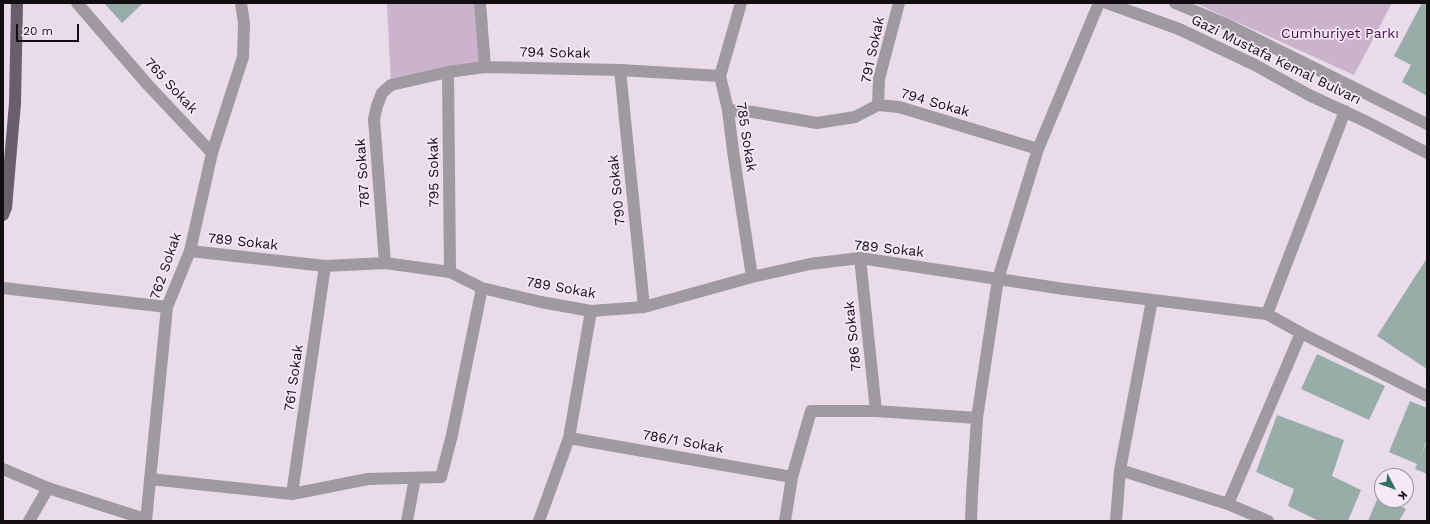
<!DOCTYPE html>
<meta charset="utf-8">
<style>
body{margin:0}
#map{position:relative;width:1430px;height:524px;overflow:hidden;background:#e9dbea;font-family:"Work Sans",sans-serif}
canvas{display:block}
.frame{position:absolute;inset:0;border:4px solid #110d11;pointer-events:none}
.north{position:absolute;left:1374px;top:468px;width:40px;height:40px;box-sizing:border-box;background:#f6e8f8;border:1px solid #9a909c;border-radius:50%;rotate:131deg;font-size:11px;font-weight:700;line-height:16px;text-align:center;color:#110d11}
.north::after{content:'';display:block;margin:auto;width:14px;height:18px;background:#2f7161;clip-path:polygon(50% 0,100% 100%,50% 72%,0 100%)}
.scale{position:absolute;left:16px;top:24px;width:63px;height:18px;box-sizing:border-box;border:2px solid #110d11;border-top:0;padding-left:5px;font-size:12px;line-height:14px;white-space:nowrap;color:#110d11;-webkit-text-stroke:3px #f6e8f8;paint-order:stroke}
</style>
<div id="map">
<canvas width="1430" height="524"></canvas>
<div class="frame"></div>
<div class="north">K</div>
<div class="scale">20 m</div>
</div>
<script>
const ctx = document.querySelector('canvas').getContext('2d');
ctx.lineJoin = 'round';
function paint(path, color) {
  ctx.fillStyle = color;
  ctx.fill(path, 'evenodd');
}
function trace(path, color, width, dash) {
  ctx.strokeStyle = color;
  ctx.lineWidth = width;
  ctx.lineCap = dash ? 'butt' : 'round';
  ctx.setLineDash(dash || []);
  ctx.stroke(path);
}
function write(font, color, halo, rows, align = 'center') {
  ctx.font = font + ' "Work Sans",sans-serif';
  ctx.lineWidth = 3.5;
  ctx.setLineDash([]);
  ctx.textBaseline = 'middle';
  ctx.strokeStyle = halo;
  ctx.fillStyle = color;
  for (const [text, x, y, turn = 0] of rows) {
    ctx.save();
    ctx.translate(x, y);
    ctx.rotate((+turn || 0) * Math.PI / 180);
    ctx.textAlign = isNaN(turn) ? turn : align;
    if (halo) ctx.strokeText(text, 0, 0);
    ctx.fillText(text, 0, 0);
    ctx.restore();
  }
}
paint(new Path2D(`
 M387 3H480L485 67 391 85Z
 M1195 3H1392L1354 75Z`), '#cbb3ce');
paint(new Path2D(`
 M104 3H143L122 23Z
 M1422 3H1427V96L1402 82 1411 65 1394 56Z
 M1427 258V369L1377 336Z
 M1317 354 1385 386 1369 420 1301 389Z
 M1410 401 1427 408V440L1419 458 1427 442V474L1415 469 1417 464 1389 452Z
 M1277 415 1344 440 1332 476 1361 490 1348 521H1319L1288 506 1294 489 1256 472Z
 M1379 495 1382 497V500H1389L1406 509 1399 521H1368Z`), '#98ada7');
trace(new Path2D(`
 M77 3 148 85 212 153
 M480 3 485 67
 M741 3 720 76 728 110 733 151 752 277
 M1107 3 1179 29 1255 65 1309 95 1367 122 1427 153
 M1175 3 1226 24 1427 124
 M620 70 644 307
 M448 72 450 272
 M878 105 879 79 899 3
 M728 110 753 112 817 123 855 117 878 105 899 107 1038 149
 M190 251 325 266 385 263 450 272 482 288 541 302 591 311 644 307 752 277 810 264 860 258 1064 289 1267 314 1301 333 1427 396
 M860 258 876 411
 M385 263 374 119 377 106 382 93 391 85 448 72 485 67 620 70 720 76
 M3 288 167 307
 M1267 314 1345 111
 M569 438 792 477
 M3 469 48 488 145 519
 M1120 470 1228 504 1268 521
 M150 479 292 494 368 479 441 477 452 435 482 288
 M292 494 325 266
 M1228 504 1301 333
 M29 521 48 488
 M146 521 167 307 190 251 212 153 243 57 244 23 241 3
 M407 521 415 478
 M539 521 569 438 591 311
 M785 521 792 477 811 411H876L977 418
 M971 521 972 495 977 418 998 279 1038 149 1099 3
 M1116 521 1120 470 1152 300`), '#9f99a0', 12);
trace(new Path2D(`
 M3 215 6 208 15 103 17 3`), '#695f6a', 12);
write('14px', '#411247', '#f6e8f8', [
 ["Cumhuriyet Parkı",1340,34]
]);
write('14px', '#110d11', '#f6e8f8', [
 ["791 Sokak",873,50,-78],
 ["794 Sokak",555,53,1],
 ["Gazi Mustafa Kemal Bulvarı",1276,60,26],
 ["765 Sokak",171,86,47],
 ["794 Sokak",935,103,16],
 ["785 Sokak",746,137,81],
 ["795 Sokak",434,172,-91],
 ["787 Sokak",363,173,-94],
 ["790 Sokak",617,190,-96],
 ["789 Sokak",243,242,6],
 ["789 Sokak",889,249,6],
 ["762 Sokak",166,266,-71],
 ["789 Sokak",561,288,10],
 ["786 Sokak",853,336,-96],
 ["761 Sokak",294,378,-82],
 ["786/1 Sokak",683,442,10]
]);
</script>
